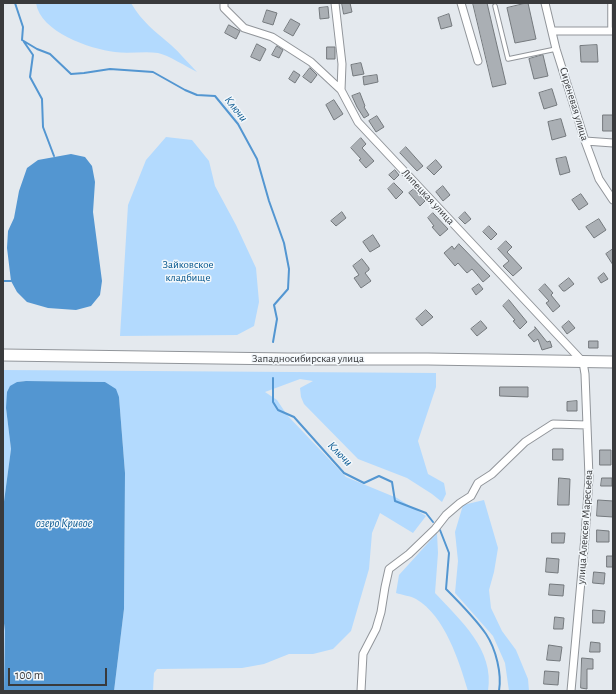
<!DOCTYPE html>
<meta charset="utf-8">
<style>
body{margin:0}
#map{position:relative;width:616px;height:694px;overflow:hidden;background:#e4e9ee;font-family:"Alegreya Sans",sans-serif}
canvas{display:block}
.frame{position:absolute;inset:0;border:4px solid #393a3c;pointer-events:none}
.scale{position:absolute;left:8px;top:668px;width:99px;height:18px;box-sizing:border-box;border:2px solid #393a3c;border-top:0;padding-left:5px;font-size:12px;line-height:14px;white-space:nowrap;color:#393a3c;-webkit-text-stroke:3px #f2f7fb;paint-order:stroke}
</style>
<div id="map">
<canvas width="616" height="694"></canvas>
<div class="frame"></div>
<div class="scale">100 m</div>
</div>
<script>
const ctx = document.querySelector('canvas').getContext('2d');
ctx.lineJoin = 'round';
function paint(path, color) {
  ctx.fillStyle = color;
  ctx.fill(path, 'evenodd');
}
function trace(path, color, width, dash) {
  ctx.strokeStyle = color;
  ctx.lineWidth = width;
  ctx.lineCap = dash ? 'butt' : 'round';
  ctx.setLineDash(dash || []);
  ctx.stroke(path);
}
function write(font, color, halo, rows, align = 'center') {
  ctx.font = font + ' "Alegreya Sans",sans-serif';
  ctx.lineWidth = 3;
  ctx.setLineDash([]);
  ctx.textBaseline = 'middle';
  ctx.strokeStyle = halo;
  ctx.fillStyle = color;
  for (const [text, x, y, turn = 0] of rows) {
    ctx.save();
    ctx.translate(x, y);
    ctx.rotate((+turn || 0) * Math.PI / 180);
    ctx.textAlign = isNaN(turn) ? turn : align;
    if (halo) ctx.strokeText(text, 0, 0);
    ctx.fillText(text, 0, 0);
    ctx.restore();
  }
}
paint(new Path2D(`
 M36 3H131C143 23 154 30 171 45 180 53 188 63 197 72 187 67 168 55 158 53 144 51 129 54 115 52 90 49 40 32 36 3Z
 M166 137 192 140 209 161 215 186 236 225 256 268 259 302 254 326 237 335 120 336 128 205 146 160Z
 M3 370 436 373V387L418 441 428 474 444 483 446 494 442 502 432 494 407 478 358 459 304 404 301 397 300 388 313 381 300 379 265 392 277 400 287 415 346 477 397 498 426 516 413 533 380 513 372 533 369 569 351 631 333 649 313 654H289L264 664 242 668 157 669 154 673 153 691H114L124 609 125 473 119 397 105 382 26 381 17 382 6 408 11 449 3 509Z
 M484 500 498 548 494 572 489 590 491 608 502 631 516 650 528 679 529 691H509L505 663 493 636 455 593 458 561 455 532 463 505Z
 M437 533 438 553 435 593C460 620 495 650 488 691H468C459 661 445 616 416 599 411 596 402 595 396 593L399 575Z
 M3 616 5 631 4 691H3Z`), '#b3dafe');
paint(new Path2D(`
 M71 154 85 157 92 166 95 182 93 212 102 281 100 295 91 306 76 310 48 308 27 302 17 292 11 281 7 248 8 231 14 218 19 191 27 168 38 160Z
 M26 381 105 382 116 389 119 397 125 473 124 609 114 691H4L5 631 3 616V509L11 449 6 408 7 392 10 386 17 382Z`), '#5396d1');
trace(new Path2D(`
 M15 3 23 27 22 40 37 49 50 54 71 74 84 73 110 69 153 72 185 90 197 95 215 96 238 124 257 159 269 201 284 243 289 269 288 289 274 305 277 319 273 342
 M24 42 33 55 30 77 42 99 43 127 54 156
 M3 281H11
 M273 378V402L278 410 294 417 344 473 364 483 379 476 392 482 395 501 426 513 433 522
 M440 530 449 553 446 589C460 603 475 618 486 634 496 649 502 674 499 691`), '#5396d1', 2);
const building = new Path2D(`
 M342 3H350L352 12 344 14Z
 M473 3H487L506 84 493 87Z
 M528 3 536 39 515 43 507 8Z
 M328 7 329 18 320 19 319 8Z
 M267 10 277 13 273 25 263 22Z
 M449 14 452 26 441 29 438 18Z
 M291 19 300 24 293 36 284 31Z
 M229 25 240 31 236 39 225 33Z
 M257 44 266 49 260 61 251 57Z
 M597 45 598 62H581L580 46Z
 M277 46 283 50 279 58 272 55Z
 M327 47H335V59H327Z
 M543 55 548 76 534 79 529 59Z
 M361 63 364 74 353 76 351 65Z
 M310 68 317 75 311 83 303 77Z
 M294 71 300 75 295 83 289 79Z
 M377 75 378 82 364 85 363 77Z
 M552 89 557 105 544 109 539 93Z
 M360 93 365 106 364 107 369 115 364 118 357 107 352 96Z
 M334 100 343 114 334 120 326 105Z
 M603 115H613V131H603Z
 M377 116 384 127 376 132 369 121Z
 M561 119 566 136 552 140 548 122Z
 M361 138 366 144 362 148 374 161 366 168 359 160 361 159 351 148Z
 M406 147 423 166 417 171 400 153Z
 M566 157 570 172 560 175 556 159Z
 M436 160 442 167 434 175 427 168Z
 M395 170 399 175 394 180 389 175Z
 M394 183 403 192 396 199 388 189Z
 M443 186 450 195 443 201 436 192Z
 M414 189 425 201 420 206 409 193Z
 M581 194 588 204 579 210 572 200Z
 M342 212 346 218 336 226 331 221Z
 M465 212 471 219 465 224 459 218Z
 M433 213 448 229 440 236 432 227 434 226 428 218Z
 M599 219 606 230 594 238 586 227Z
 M489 226 497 234 491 240 483 232Z
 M373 235 380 246 370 252 363 242Z
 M506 241 512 247 507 252 522 268 513 276 503 266 509 261 498 249Z
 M459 244 490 276 483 282 472 269 467 273 458 263 455 266 444 253 452 246 454 249Z
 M613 249V265L606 254Z
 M362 259 369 268V270L365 273 371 281 361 288 354 278 359 275 353 266Z
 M604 273 608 279 601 283 598 278Z
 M569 278 574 284 565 291H563L559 286Z
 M479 284 483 289 476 295 472 289Z
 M545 284 553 293 551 295 560 306 553 312 546 303 549 301 539 290Z
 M509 300 527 322 520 329 513 321 515 320 503 306Z
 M426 310 433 317 422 326 416 319Z
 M481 321 487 328 477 336 471 329Z
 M569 321 575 328 567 334 562 327Z
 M535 327 547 342 550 341 552 347 542 350 538 339 534 342 528 335 535 329Z
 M589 341H598V348H589Z
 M500 387H528V397L500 396Z
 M577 401V411H567V402Z
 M553 449H563V460H553Z
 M600 450H611V465H600Z
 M559 478 570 479 569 505H558Z
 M602 478H612V486H601Z
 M598 500 613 501V517L597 516Z
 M597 530 609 531V542H597Z
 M552 533H565L564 543H552Z
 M607 556H613V567H607Z
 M547 558 559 559 558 573 546 572Z
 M594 572 605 573 604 584 593 583Z
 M550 584 564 585 563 596 549 595Z
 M593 610 605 611 604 623H593Z
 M555 617 564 618 563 629H554Z
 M591 642 600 643V652H590Z
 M549 645 562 647 560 661 547 660Z
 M582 658 593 659V669H587V689L581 688Z
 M545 671 559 672 558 685 544 684Z`);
paint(building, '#aaafb4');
trace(building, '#74797d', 1);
const service = new Path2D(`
 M495 6 508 59 556 49
 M610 31V3`);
const minor = new Path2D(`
 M224 3V8L244 28 272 37 311 62 341 90
 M335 3 342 64 341 90 358 122 583 362 585 374 589 477 585 537 571 691
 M461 3 478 61
 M545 3 556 49 585 141 599 179 613 200
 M552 31H613
 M585 141 613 143
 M361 691 363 654 376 629 381 612 385 587 389 569 409 554 435 529 446 515 460 503 471 496 478 483 492 474 525 442 553 424 587 425`);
const secondary = new Path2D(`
 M3 355 287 359H428L613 362`);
trace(service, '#91959a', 5.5);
trace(minor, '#91959a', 9);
trace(secondary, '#91959a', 13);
trace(service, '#fff', 3.5);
trace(minor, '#fff', 7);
trace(secondary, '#fff', 11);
write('11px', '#393a3c', '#f2f7fb', [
 ["Сиреневая улица",574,104,73],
 ["Липецкая улица",428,197,47],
 ["Западносибирская улица",308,359],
 ["улица Алексея Маресьева",585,527,-86]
]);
write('11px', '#04568d', '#f2f7fb', [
 ["Зайковское",188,265],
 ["кладбище",188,278]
]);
write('italic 12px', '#0d5b92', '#f2f7fb', [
 ["Ключи",236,109,52],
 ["Ключи",340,454,46],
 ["озеро Кривое",64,523]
]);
</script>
